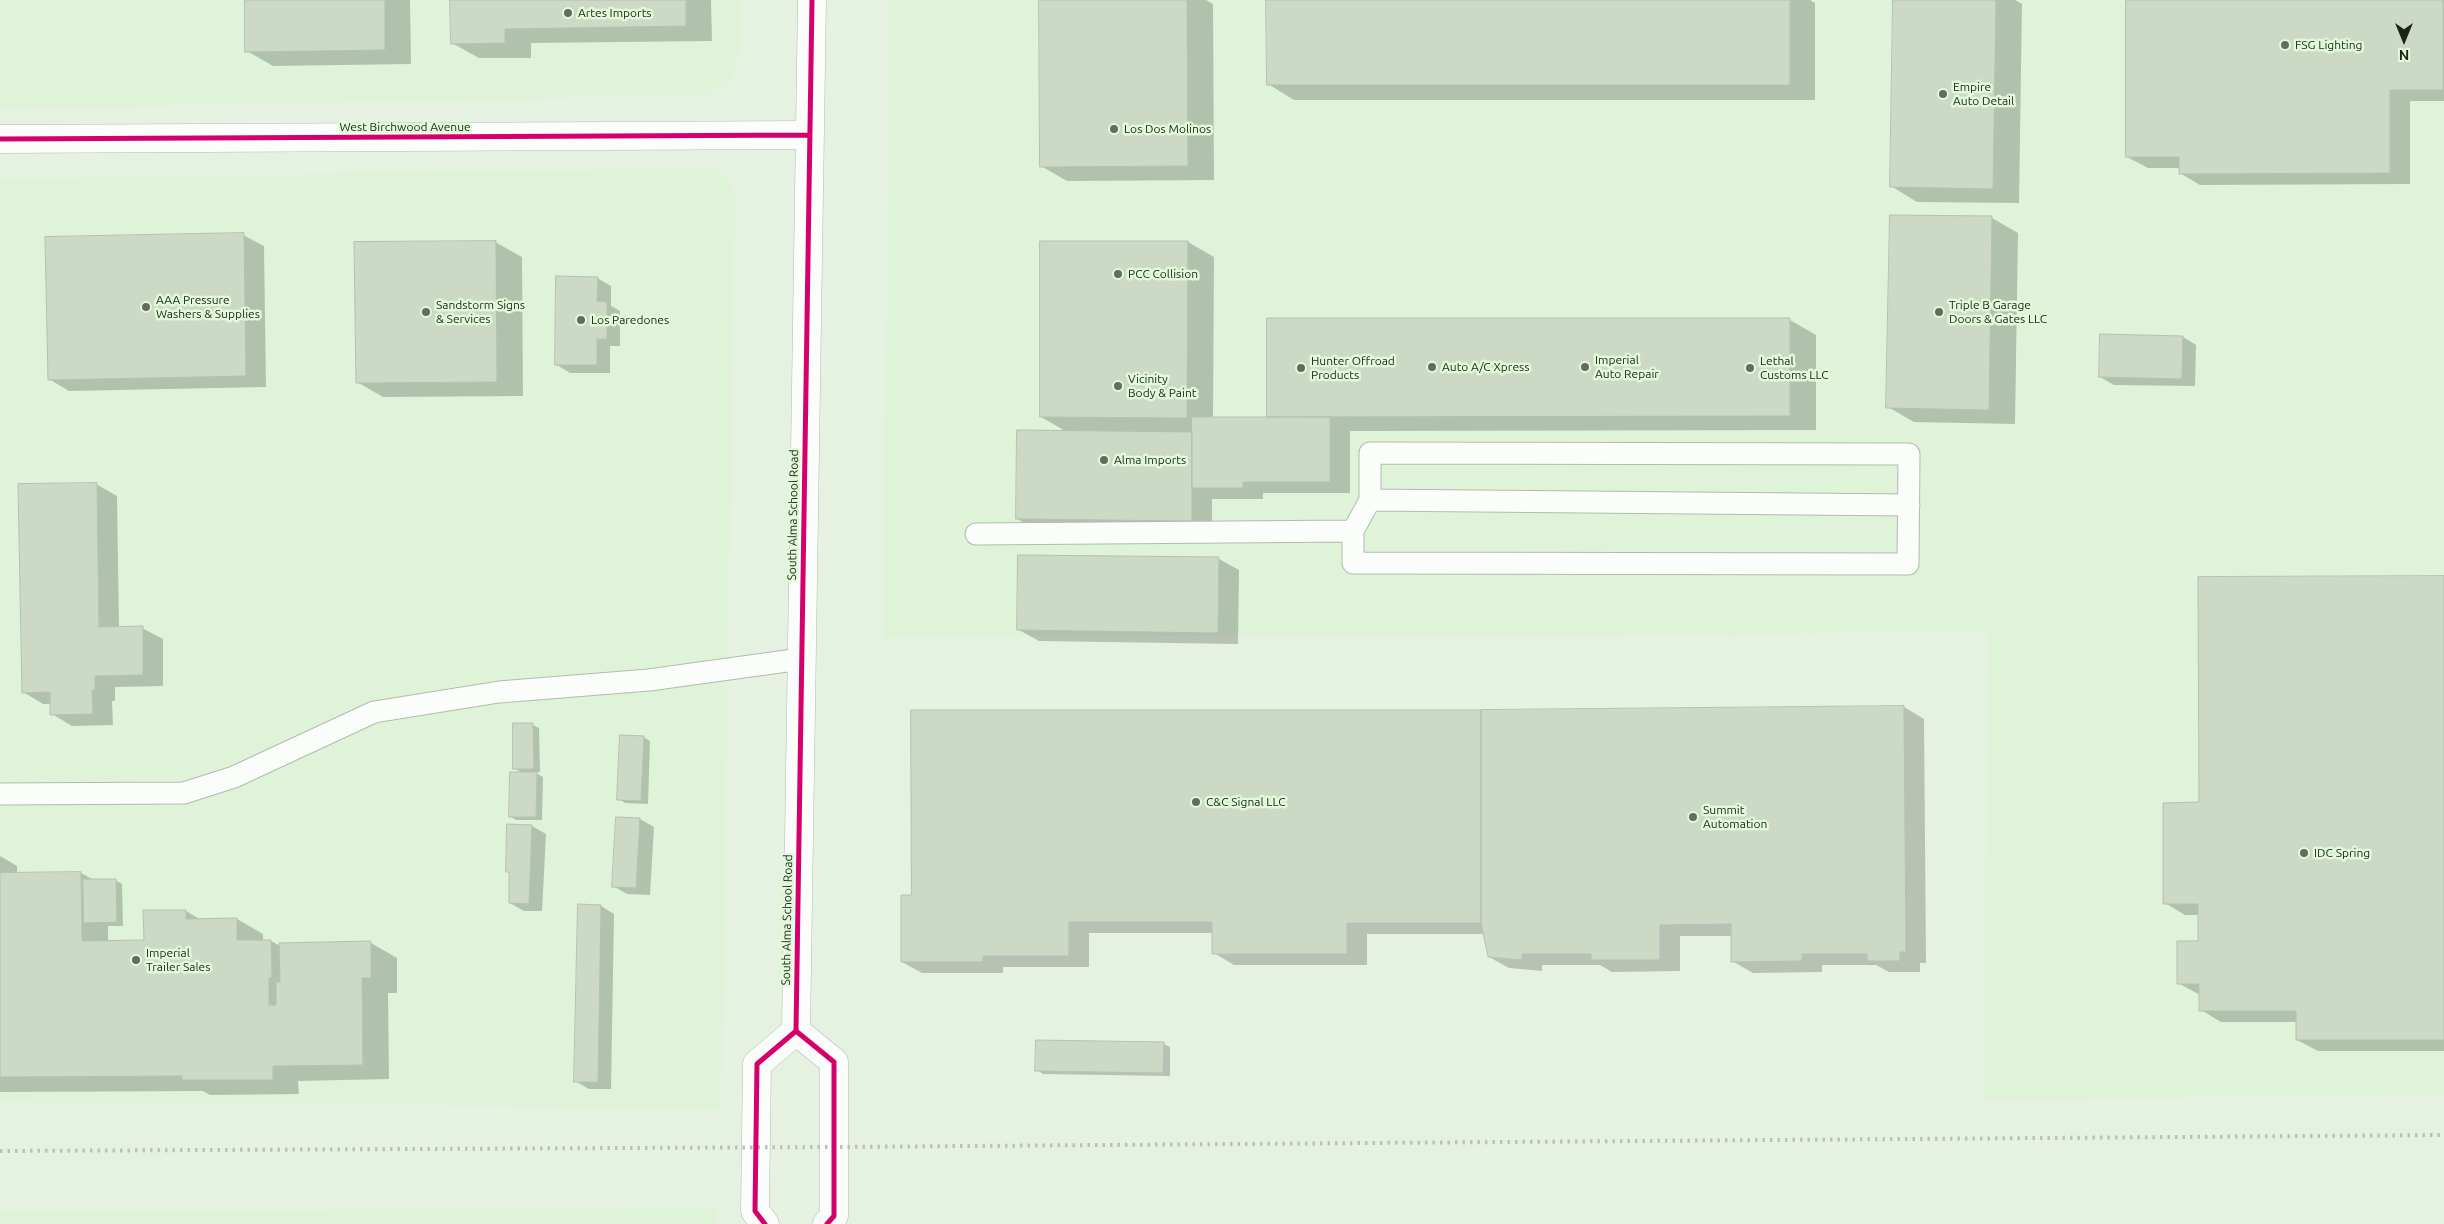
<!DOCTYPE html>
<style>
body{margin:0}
#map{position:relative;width:2444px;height:1224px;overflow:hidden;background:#e6f2e1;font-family:Ubuntu,sans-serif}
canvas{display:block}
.north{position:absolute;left:2379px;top:15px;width:50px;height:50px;-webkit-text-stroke:4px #e2f9da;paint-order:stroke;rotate:180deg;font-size:14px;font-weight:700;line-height:20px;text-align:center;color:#1c2419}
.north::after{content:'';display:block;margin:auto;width:18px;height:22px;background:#1c2419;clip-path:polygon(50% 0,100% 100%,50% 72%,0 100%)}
</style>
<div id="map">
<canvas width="2444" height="1224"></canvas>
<div class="north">N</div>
</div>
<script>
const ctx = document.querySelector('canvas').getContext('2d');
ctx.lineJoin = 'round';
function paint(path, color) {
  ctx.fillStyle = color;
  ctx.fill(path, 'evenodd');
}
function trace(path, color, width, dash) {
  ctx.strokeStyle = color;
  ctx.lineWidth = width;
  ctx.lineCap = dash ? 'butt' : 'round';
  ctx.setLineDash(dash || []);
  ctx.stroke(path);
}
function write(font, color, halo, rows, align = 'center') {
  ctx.font = font + ' Ubuntu,sans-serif';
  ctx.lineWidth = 5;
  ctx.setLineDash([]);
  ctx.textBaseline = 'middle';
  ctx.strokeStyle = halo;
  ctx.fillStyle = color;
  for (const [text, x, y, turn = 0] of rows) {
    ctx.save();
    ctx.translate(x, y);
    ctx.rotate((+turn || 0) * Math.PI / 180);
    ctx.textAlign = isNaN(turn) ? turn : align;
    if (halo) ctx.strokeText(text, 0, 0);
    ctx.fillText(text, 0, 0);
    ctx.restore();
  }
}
paint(new Path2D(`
 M0 0H739V55L733 75 723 86 707 95 0 109Z
 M889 0H2444V1096L1983 1099 1988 633 884 637Z
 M705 168 718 170 729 180 735 195 721 1108 0 1102V179Z
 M715 1207V1224H0V1212Z`), '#def3d7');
paint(new Path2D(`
 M246 0H410L411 64 273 66 247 51Z
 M452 0H711L712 41 531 43V58H479L452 43Z
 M1040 0H1206L1213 4 1214 180 1067 181 1041 166Z
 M1267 0H1810L1815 3V100H1294L1268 84Z
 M1894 0H2015L2022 4 2019 203 1917 202 1891 186Z
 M2127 0H2444V101H2410V184L2200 185 2180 173V168H2148L2127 157Z
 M1992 218 2018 233 2015 424 1914 422 1888 407Z
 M243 235 264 246 266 387 69 391 49 379Z
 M495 242 522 257 523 396 383 397 357 382Z
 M1188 242 1214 257 1213 418H1268V320H1790L1816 335V430L1350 431V493H1263V499H1212V532L1037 530 1017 519 1067 432 1041 417Z
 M597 278 611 286V306L620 311V346H610V373H570L557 365Z
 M2183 337 2196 345 2195 386 2114 385 2100 377Z
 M96 484 117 496 119 628H142L163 639V686L115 687V701H112L113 725 72 726 52 714 51 704H43L23 692Z
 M1219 559 1239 570 1238 644 1039 641 1019 630Z
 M2444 577V1051H2318L2297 1040V1022H2221L2201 1010 2200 995 2178 983 2199 942V915H2185L2165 903 2200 803Z
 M1904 707 1924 719 1926 963H1920V972H1889L1876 965H1822V972L1753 973 1732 961V936H1680V971L1612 972 1600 965H1542V971L1509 968 1489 957 1484 934H1367V965H1234L1214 953V933H1089V967H1003V973H922L902 962 913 896 1481 711Z
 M533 725 539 728 540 772H534L543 777 542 820H516L510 816 522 773 514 768Z
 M643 737 650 741 648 804 625 803 619 799Z
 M617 818 640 819 654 827 650 895 627 894 613 886Z
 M508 825 532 826 546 834 542 911H524L510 903V873L507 871Z
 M0 856 17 866V874L81 873 94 880H115L122 884 123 926H108V942L145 941 186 911 201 920 237 919 263 934V941H271L280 946 371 943 397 958V993H388L389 1079 298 1081 299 1094 210 1095 203 1091 0 1092Z
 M601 906 614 914 611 1089H589L575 1081Z
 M1164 1044 1170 1047V1076L1043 1074 1037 1070Z`), '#0003');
const building = new Path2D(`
 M245 0H385V50L245 52Z
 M450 0H686V26L505 29V43L451 44Z
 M1039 0H1187L1188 166 1040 167Z
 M1266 0H1790V85H1267Z
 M1893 0H1996L1993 189 1890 187Z
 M2126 0H2443V90H2390V173L2179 174V157H2126Z
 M1890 215 1992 216 1989 410 1886 408Z
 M244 233 246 376 48 380 45 237Z
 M496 241 497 382 356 383 354 242Z
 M1040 241H1188L1187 418 1040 417Z
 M556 276 598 277 597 301 607 302V339H597V365H555Z
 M1267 318H1790V416L1267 417Z
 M2100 334 2183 336 2182 379 2099 377Z
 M1192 417H1330V482H1243V488H1192Z
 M1017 430 1192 432V521L1016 519Z
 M97 483 99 627 143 626V675L95 676V690H92L93 714 50 715V692L22 693 18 484Z
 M1018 555 1219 557 1218 633 1017 630Z
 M2444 576V1040H2296V1011H2199V984H2177V941H2198V904H2163V803L2199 802 2198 577Z
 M1904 706 1906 952H1900V961H1867V954H1802V961L1731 962V924L1660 925V960H1591V954H1522V960L1488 957 1481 923V710Z
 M911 710H1481V923H1347V954H1212V922H1069V956H983V962H901V895H911Z
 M513 723H533L534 769H513Z
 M620 735 644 736 641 801 617 800Z
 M510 772H537L536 817H509Z
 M616 817 640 818 636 888 612 887Z
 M507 824 532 825 529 904 509 903V872H506Z
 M81 872 82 941 144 940 143 910H186V919L237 918V940H271L272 977 269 978V1005H276V982H280L279 943 371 941V978H362L363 1065 273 1066V1080H182V1076L0 1077V873Z
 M83 879H116L117 922 84 923Z
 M578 904 601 905 598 1082H574Z
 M1036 1040 1164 1042 1163 1073 1035 1071Z`);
paint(building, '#cbd9c5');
trace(building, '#b7c1b3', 1);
const lane = new Path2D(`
 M1370 500 1909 505
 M976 534 1353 531V563L1908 564 1909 454 1370 453V500L1353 531
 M0 794 184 793 234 777 374 712 499 692 649 680 801 659`);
const street = new Path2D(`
 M0 139 809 135`);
const secondary = new Path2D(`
 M796 1031 834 1062V1216L827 1224
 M765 1224 755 1211 757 1064 796 1031 812 0`);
trace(lane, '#b2bcae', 23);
trace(street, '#b2bcae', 29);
trace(secondary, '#b2bcae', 29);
trace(lane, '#fbfdfa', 21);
trace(street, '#fbfdfa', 28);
trace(secondary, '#fbfdfa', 28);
trace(new Path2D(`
 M0 1151 834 1147 2444 1135`), '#bcbfbb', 4, [2.5, 5]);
trace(new Path2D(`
 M0 139 809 135
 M796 1031 834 1062V1216L827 1224
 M765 1224 755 1211 757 1064 796 1031 812 0`), '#d6006c', 5);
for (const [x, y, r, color] of [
 [568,13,5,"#636c5f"],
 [2285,45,5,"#636c5f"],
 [1943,94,5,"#636c5f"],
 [1114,129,5,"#636c5f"],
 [1118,274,5,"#636c5f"],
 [146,307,5,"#636c5f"],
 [426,312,5,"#636c5f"],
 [1939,312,5,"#636c5f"],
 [581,320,5,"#636c5f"],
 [1432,367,5,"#636c5f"],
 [1585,367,5,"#636c5f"],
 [1301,368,5,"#636c5f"],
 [1750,368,5,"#636c5f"],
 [1118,386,5,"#636c5f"],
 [1104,460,5,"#636c5f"],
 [1196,802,5,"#636c5f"],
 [1693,817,5,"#636c5f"],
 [2304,853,5,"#636c5f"],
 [136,960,5,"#636c5f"]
]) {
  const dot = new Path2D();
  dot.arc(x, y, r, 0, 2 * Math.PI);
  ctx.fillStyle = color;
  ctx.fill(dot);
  trace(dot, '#e2f9da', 2);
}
write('12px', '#1c2419', '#e2f9da', [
 ["Artes Imports",578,13],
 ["FSG Lighting",2295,45],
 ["Empire",1953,87],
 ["Auto Detail",1953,101],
 ["Los Dos Molinos",1124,129],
 ["PCC Collision",1128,274],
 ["AAA Pressure",156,300],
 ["Washers & Supplies",156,314],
 ["Sandstorm Signs",436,305],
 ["& Services",436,319],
 ["Triple B Garage",1949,305],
 ["Doors & Gates LLC",1949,319],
 ["Los Paredones",591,320],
 ["Imperial",1595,360],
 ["Auto Repair",1595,374],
 ["Hunter Offroad",1311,361],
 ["Products",1311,375],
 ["Lethal",1760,361],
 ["Customs LLC",1760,375],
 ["Auto A/C Xpress",1442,367],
 ["Vicinity",1128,379],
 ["Body & Paint",1128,393],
 ["Alma Imports",1114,460],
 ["C&C Signal LLC",1206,802],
 ["Summit",1703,810],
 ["Automation",1703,824],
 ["IDC Spring",2314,853],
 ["Imperial",146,953],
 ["Trailer Sales",146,967]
], 'left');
write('12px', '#1c2419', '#e2f9da', [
 ["West Birchwood Avenue",405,127],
 ["South Alma School Road",793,515,-89],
 ["South Alma School Road",787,920,-89]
]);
</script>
